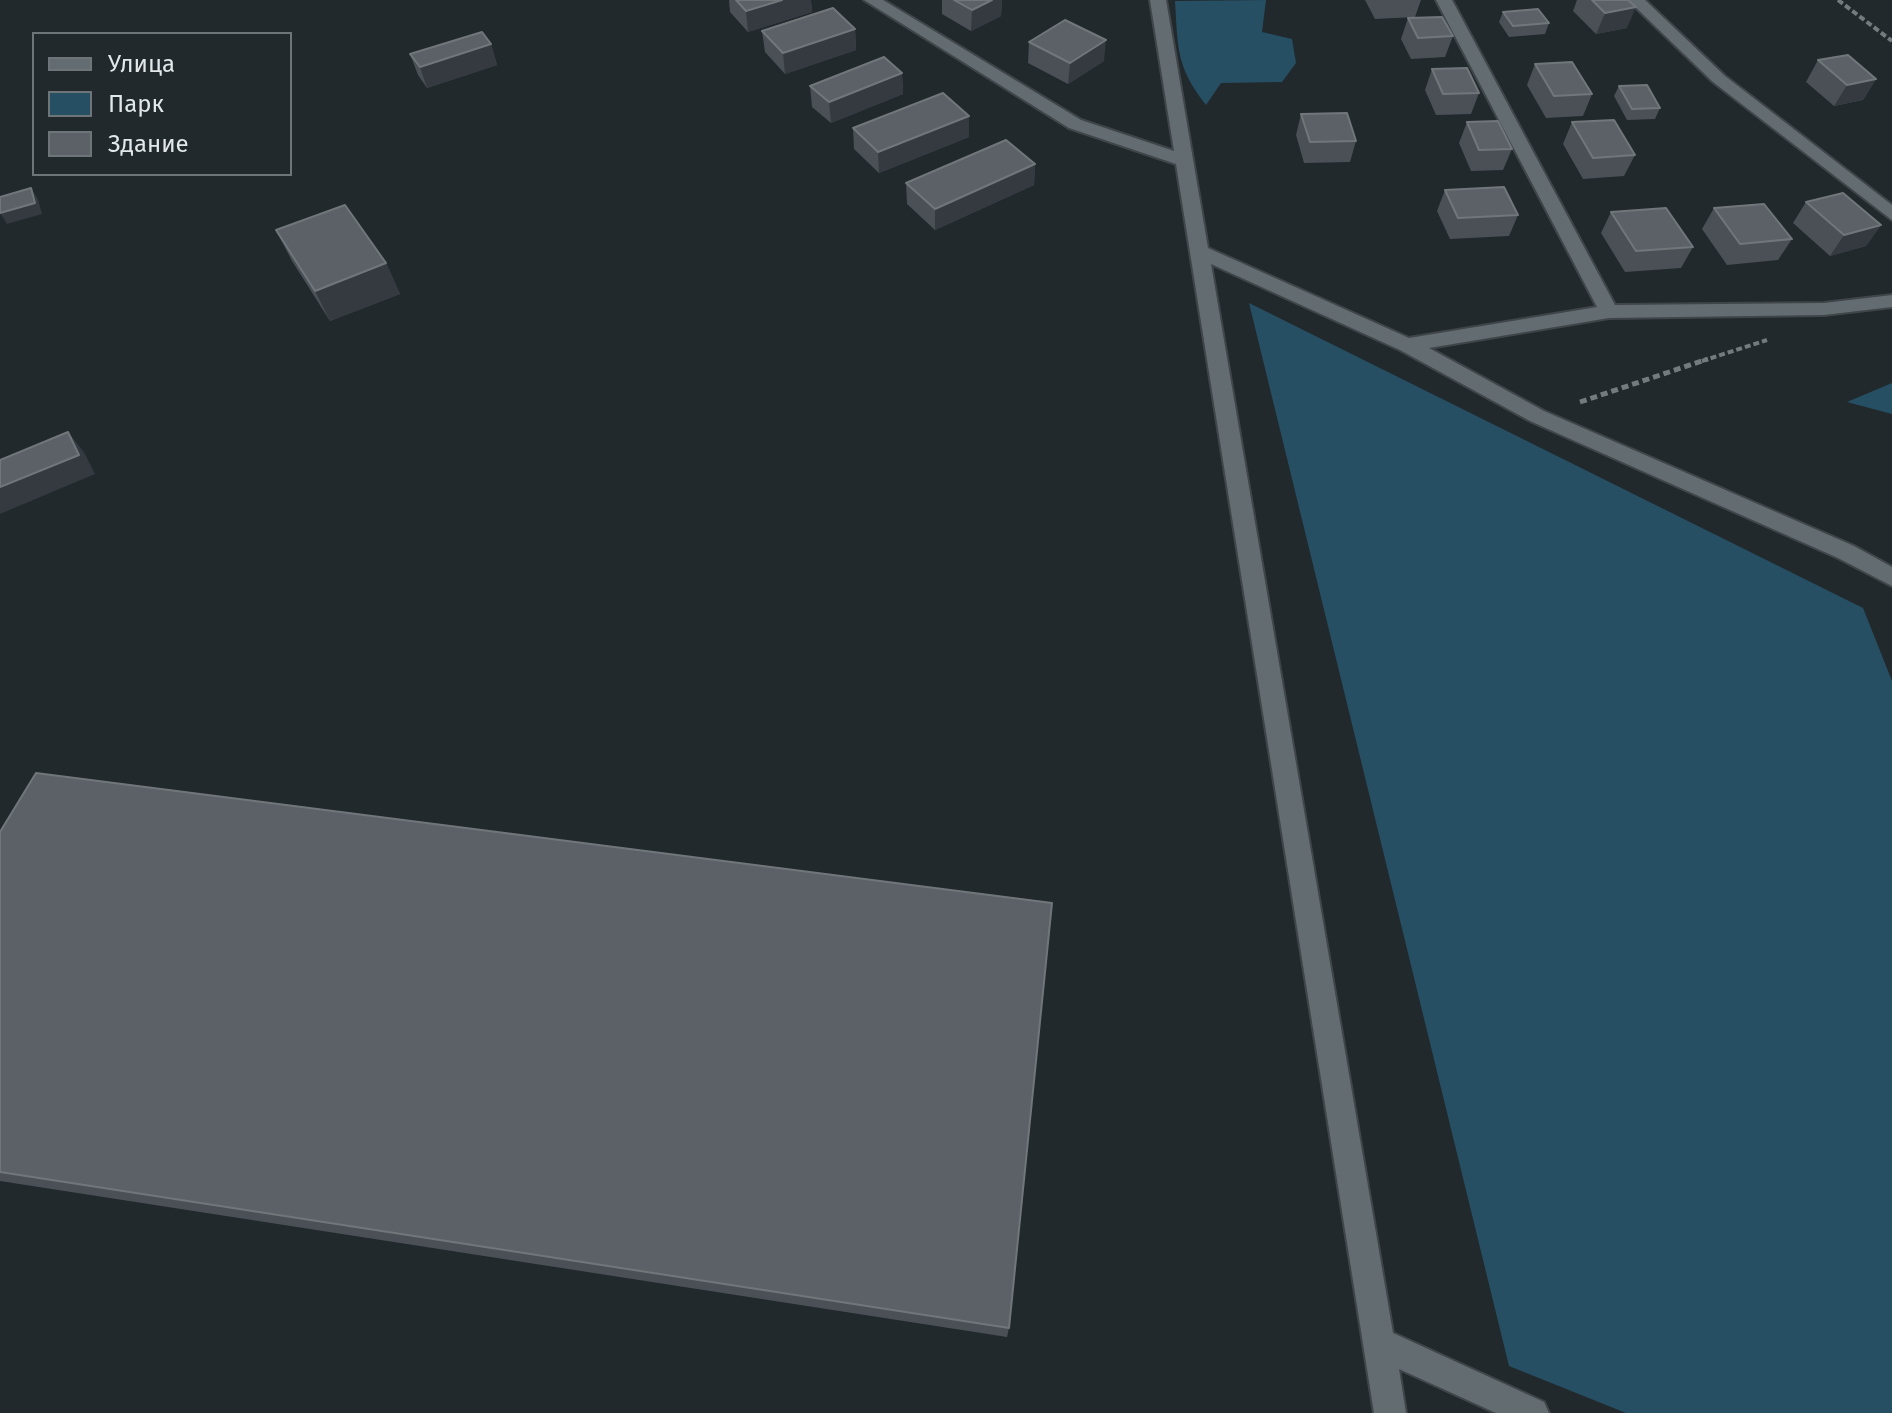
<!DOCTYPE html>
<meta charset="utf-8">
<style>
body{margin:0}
#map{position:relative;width:1892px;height:1413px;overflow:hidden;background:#21292d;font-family:"Fira Sans",sans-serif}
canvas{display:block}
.legend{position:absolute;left:32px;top:32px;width:260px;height:144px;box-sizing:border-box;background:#21292d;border:2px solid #6e7578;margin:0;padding:10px 14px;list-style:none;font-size:24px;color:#e2e7e9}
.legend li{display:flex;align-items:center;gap:16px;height:40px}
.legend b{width:40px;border:2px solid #6e7578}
</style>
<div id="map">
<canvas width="1892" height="1413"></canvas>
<ul class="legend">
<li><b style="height:10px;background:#636c71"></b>Улица</li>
<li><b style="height:22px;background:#274f63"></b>Парк</li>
<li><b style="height:22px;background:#5c6167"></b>Здание</li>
</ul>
</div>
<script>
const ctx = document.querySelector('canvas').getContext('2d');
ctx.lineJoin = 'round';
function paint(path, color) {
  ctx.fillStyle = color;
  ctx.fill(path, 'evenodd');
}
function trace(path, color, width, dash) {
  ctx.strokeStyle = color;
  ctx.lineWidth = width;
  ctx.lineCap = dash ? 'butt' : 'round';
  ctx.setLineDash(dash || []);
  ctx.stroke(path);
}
paint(new Path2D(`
 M1266 0 1262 32 1292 39 1296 63 1282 82 1221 83 1206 105C1176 67 1178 48 1175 1Z
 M1249 303 1863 608 1892 681V1413H1626L1509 1366Z
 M1892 383V414L1847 402Z`), '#274f63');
const minor = new Path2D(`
 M864 0H883L1081 120 1174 151 1150 0H1166L1208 248 1409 338 1597 307 1436 0H1452L1615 305 1824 303 1892 295V307L1824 315 1609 318 1429 348 1544 411 1854 546 1892 567V586L1838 558 1530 421 1400 350 1211 264 1393 1333 1544 1402 1549 1413H1496L1399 1369 1406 1413H1374L1176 164 1069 128Z
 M1628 0H1645L1725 76 1892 205V220L1713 82Z`);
trace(minor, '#3f4549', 4);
trace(new Path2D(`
 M1838 0 1892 41
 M1702 361 1767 340`), '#747b7e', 4, [6, 3]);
trace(new Path2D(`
 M1580 402 1708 359`), '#747b7e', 5, [7, 4]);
paint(minor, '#636c71');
paint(new Path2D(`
 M729 0H811L812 12 748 32 730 12Z
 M942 0H1002L1001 16 971 31 942 14Z
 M1365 0H1421L1415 17 1375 19Z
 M1577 0H1628L1627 28 1596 34 1573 11Z
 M1503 12 1549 23 1545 34 1509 37 1499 22Z
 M1408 18 1453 36 1445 57 1411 59 1401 39Z
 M855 29 856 50 785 74 765 52 762 31Z
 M1029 42 1104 61 1068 84 1028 63Z
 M491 44 497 65 427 88 418 75 410 54Z
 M1818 60 1876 79 1863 100 1834 106 1806 82Z
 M1535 64 1592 94 1583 116 1546 118 1527 85Z
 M1432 69 1479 93 1471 114 1436 115 1425 90Z
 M902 73 903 94 831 123 812 107 810 86Z
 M1619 86 1660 108 1655 119 1627 120 1614 96Z
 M1301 114 1356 141 1350 162 1304 163 1296 135Z
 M969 116V137L879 173 854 149 853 128Z
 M1467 122 1512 149 1503 170 1471 171 1459 143Z
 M1572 122 1635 155 1624 176 1583 179 1563 144Z
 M1035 164 1034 185 935 230 907 204 906 183Z
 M1445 190 1518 215 1509 236 1450 239 1437 211Z
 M1806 202 1881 225 1866 246 1830 256 1793 223Z
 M1714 208 1792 239 1778 260 1727 265 1702 229Z
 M1611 212 1693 247 1681 268 1625 272 1601 233Z
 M276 230 386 263 400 294 330 321 292 261Z
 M0 832 1009 1328 1007 1337 0 1181Z`), '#4b5057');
paint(new Path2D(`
 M782 0H811L812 12 748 32 746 11Z
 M992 0H1002L1001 16 971 31 972 10Z
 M1636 7 1627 28 1596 34 1605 13Z
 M855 29 856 50 785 74 783 53Z
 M1106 40 1104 61 1068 84 1070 63Z
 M491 44 497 65 427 88 420 67Z
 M902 73 903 94 831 123 829 102Z
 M1876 79 1863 100 1834 106 1847 85Z
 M969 116V137L879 173 878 152Z
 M1035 164 1034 185 935 230V209Z
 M31 188 38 199 42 214 7 224 0 213Z
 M1881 225 1866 246 1830 256 1844 235Z
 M386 263 400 294 330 321 315 291Z
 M68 432 84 452 95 474 0 514V487Z`), '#343a40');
const building = new Path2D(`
 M736 0H782L746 11Z
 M954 0H992L972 10Z
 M1592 0H1628L1636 7 1605 13Z
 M833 8 855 29 783 53 762 31Z
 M1538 9 1549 23 1513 26 1503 12Z
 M1442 17 1453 36 1418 38 1408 18Z
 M1065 20 1106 40 1070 63 1029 42Z
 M482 32 491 44 420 67 410 54Z
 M1848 55 1876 79 1847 85 1818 60Z
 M884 57 902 73 829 102 810 86Z
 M1572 62 1592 94 1554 96 1535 64Z
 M1467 68 1479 93 1443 94 1432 69Z
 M1647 85 1660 108 1632 109 1619 86Z
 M943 93 969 116 878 152 853 128Z
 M1347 113 1356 141 1310 142 1301 114Z
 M1614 120 1635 155 1593 158 1572 122Z
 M1498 121 1512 149 1479 150 1467 122Z
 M1006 140 1035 164 935 209 906 183Z
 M1504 187 1518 215 1458 218 1445 190Z
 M31 188 35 203 0 213V197Z
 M1843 193 1881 225 1844 235 1806 202Z
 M1764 204 1792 239 1740 244 1714 208Z
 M345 205 386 263 315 291 276 230Z
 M1666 208 1693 247 1636 251 1611 212Z
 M68 432 79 455 0 487V460Z
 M36 773 1052 903 1009 1328 0 1172V832Z`);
paint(building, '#5c6167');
trace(building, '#71767b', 2);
</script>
